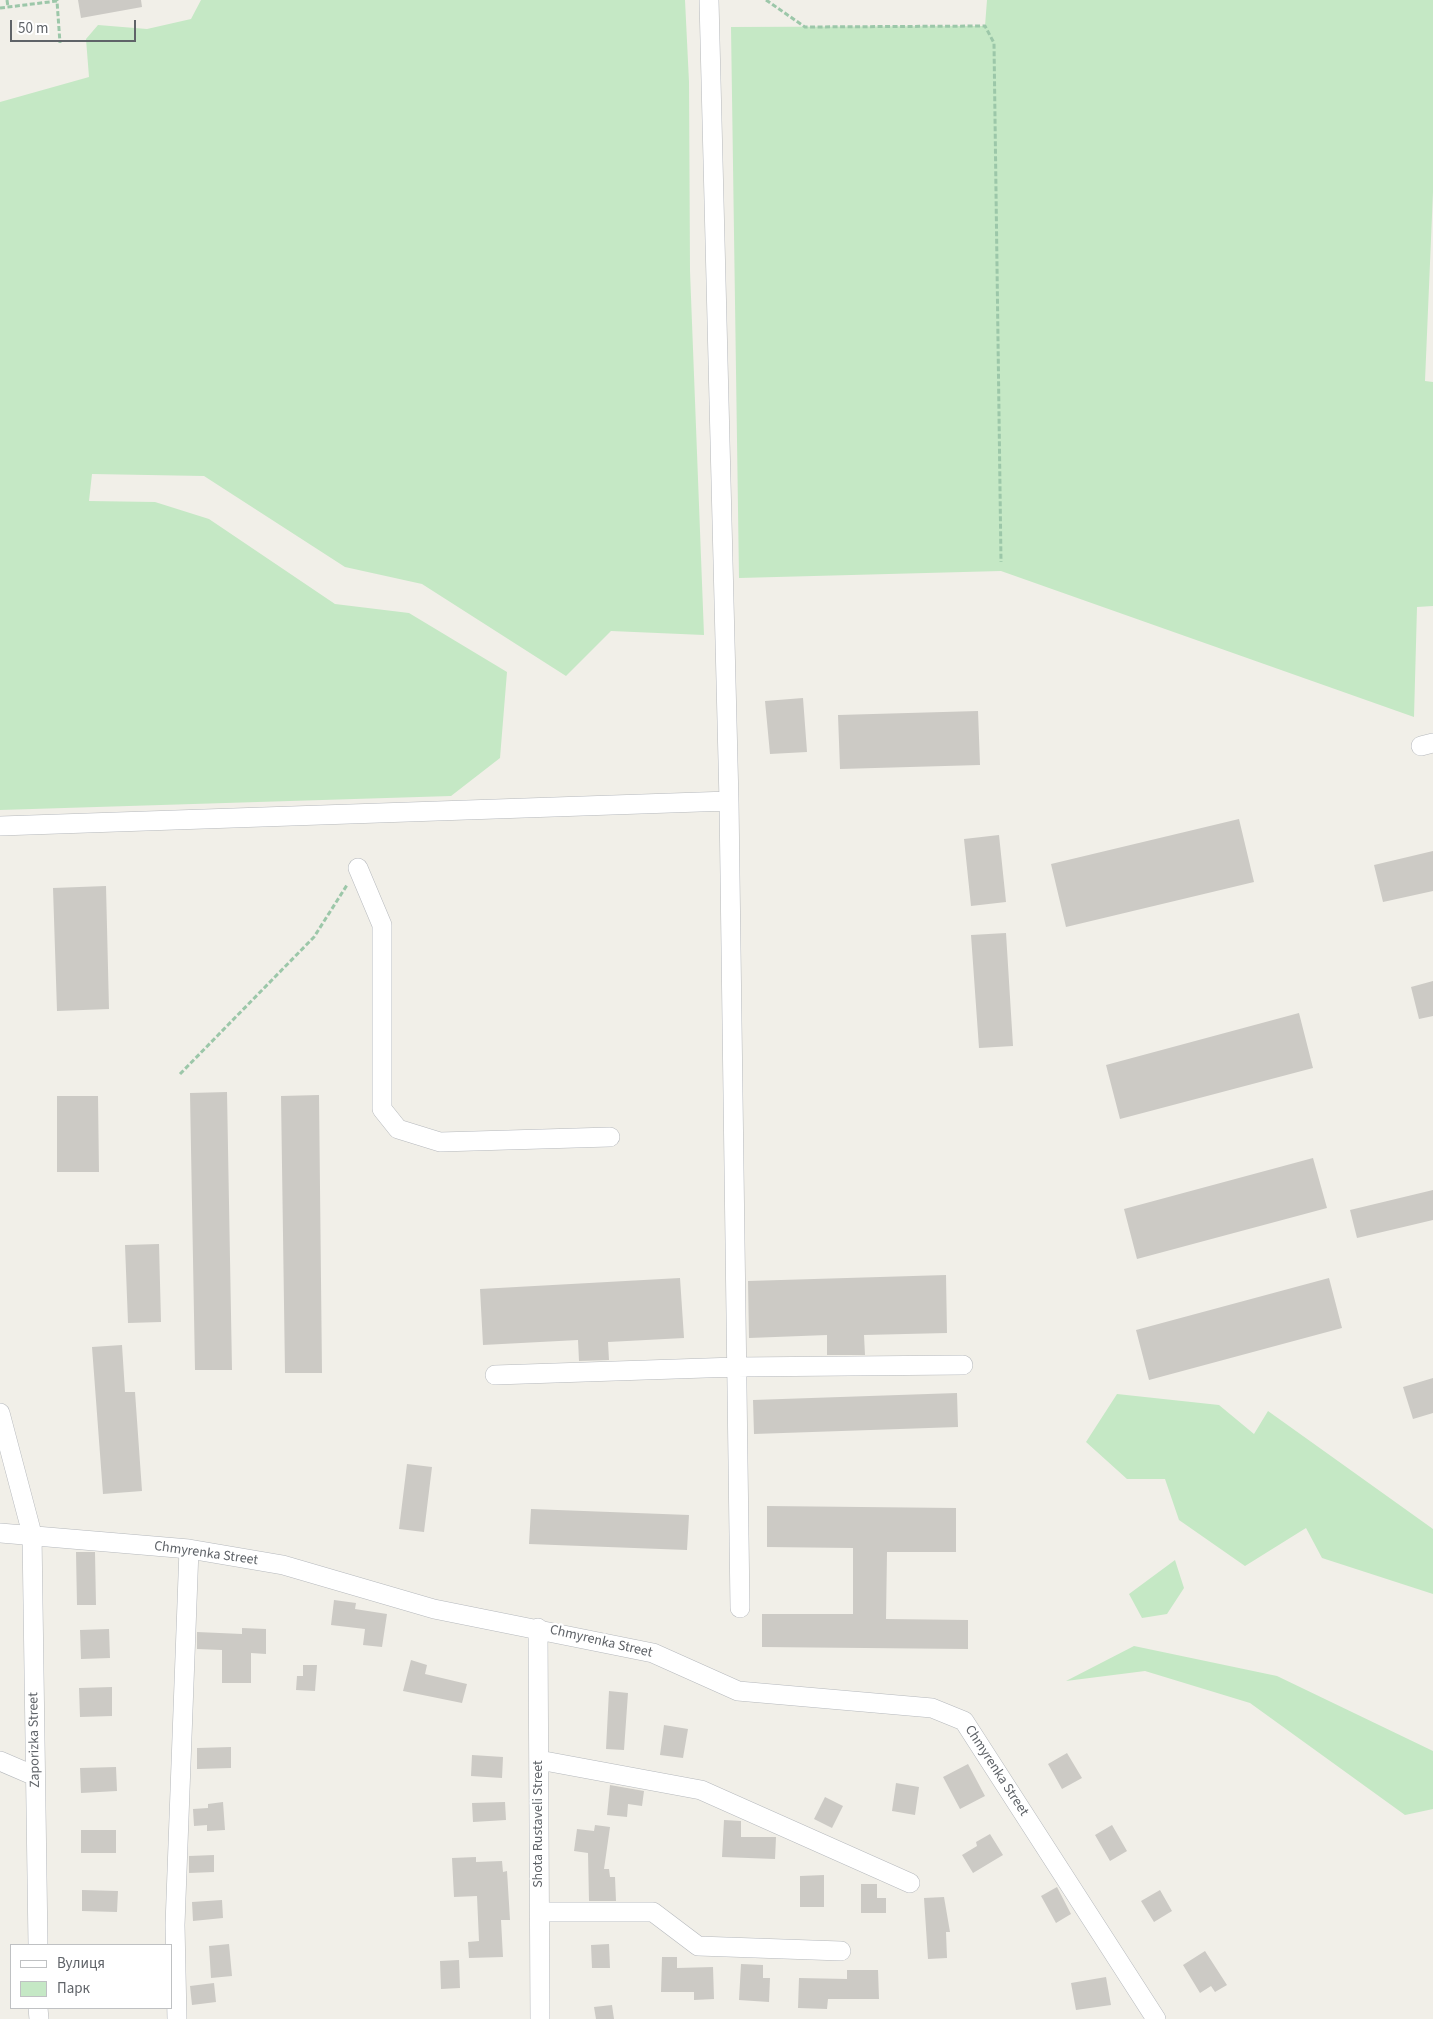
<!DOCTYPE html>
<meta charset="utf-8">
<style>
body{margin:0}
#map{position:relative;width:1433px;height:2019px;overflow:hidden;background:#f1efe8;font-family:"Source Sans 3",sans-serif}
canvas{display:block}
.legend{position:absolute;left:10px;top:1944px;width:162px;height:65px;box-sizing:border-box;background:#fff;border:1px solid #bfc1c3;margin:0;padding:6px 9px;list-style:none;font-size:15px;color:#5f6368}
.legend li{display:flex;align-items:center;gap:10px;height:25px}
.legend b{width:25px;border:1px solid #bfc1c3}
.scale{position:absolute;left:10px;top:20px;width:126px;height:22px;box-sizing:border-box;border:2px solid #5f6368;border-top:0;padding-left:6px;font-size:15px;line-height:18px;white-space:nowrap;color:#5f6368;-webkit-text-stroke:4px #fff;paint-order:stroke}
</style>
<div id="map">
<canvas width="1433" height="2019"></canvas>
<ul class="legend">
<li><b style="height:6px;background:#fff"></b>Вулиця</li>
<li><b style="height:14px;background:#c5e8c5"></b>Парк</li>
</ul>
<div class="scale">50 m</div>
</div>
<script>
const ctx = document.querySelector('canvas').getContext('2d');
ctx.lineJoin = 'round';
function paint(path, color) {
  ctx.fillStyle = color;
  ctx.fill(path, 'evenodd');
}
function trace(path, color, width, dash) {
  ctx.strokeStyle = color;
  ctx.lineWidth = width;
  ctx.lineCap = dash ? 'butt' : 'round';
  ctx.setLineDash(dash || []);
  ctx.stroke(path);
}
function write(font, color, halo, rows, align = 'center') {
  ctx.font = font + ' "Source Sans 3",sans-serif';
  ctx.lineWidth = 4.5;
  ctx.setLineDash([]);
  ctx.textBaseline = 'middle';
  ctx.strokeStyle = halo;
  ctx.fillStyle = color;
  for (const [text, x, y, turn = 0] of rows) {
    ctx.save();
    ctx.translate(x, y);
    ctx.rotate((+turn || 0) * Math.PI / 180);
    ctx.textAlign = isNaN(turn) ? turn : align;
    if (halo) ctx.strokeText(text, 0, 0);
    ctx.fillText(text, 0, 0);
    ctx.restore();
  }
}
paint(new Path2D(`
 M201 0H685L689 82 690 271 704 635 611 631 566 676 422 584 345 567 204 476 92 474 89 501 155 502 209 519 335 604 409 613 507 672 500 758 451 796 0 810V102L89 77 86 39 98 25 147 29 191 19Z
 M987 0H1433V192L1425 381 1433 382V606L1417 607 1414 717 1001 571 739 578 731 27 985 26Z
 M1117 1394 1219 1405 1254 1434 1268 1411 1433 1529V1594L1322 1558 1306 1528 1245 1566 1179 1520 1165 1479H1127L1086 1442Z
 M1175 1560 1184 1588 1167 1614 1142 1618 1129 1594Z
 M1134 1646 1277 1676 1433 1751V1809L1405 1815 1250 1703 1145 1671 1066 1681Z`), '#c5e8c5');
paint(new Path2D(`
 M78 0H141L142 7 81 18Z
 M803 698 807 752 770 754 765 701Z
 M978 711 980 765 840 769 838 715Z
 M1239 819 1254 882 1066 927 1051 864Z
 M999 835 1006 902 971 906 964 839Z
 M1433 851V891L1383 902 1374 865Z
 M106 886 109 1009 57 1011 53 888Z
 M1006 933 1013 1046 979 1048 971 935Z
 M1433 981V1016L1419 1019 1411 987Z
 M1299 1013 1313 1068 1120 1119 1106 1065Z
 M227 1092 232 1370H195L190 1093Z
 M319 1095 322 1373H285L281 1096Z
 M57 1096H98L99 1172H57Z
 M1313 1158 1327 1208 1137 1259 1124 1209Z
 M1433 1190V1220L1357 1238 1350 1210Z
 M159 1244 161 1322 128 1323 125 1245Z
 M946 1275 947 1333 864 1335 865 1355H827V1335L749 1338 748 1281Z
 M680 1278 684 1338 608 1342 609 1360 579 1361 578 1340 483 1345 480 1289Z
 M1329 1278 1342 1328 1149 1380 1136 1330Z
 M122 1345 125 1392H135L142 1491 103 1494 92 1347Z
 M1433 1378V1413L1413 1419 1403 1387Z
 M957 1393 958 1427 754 1434 753 1400Z
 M407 1464 432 1467 424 1532 399 1529Z
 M767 1506 956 1508V1552H887L886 1619 968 1620V1649L762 1647V1614H853V1548L767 1547Z
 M531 1509 689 1515 687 1550 529 1544Z
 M76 1552H95L96 1605H77Z
 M334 1600 356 1603 355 1609 387 1614 382 1647 363 1645 365 1629 331 1625Z
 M242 1628 266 1629V1654L251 1653V1683H222V1650L197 1649V1632L242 1634Z
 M109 1629 110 1658 81 1659 80 1630Z
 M411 1660 427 1665 425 1674 467 1684 462 1703 403 1691Z
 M303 1665H317L315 1691 296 1690 297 1676H303Z
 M112 1687V1716L80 1717 79 1688Z
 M609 1691 628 1693 624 1750 606 1749Z
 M664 1725 688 1729 683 1758 660 1755Z
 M231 1747V1768L197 1769V1748Z
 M1067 1753 1082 1778 1062 1789 1048 1764Z
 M472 1755 503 1757 502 1778 471 1776Z
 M968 1764 985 1796 960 1809 943 1777Z
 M116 1767 117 1791 81 1793 80 1768Z
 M896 1783 919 1787 915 1815 892 1811Z
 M610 1785 644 1791 642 1806 628 1804 627 1817 607 1815Z
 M825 1797 843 1806 832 1828 814 1819Z
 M223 1802 225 1830 207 1831V1825L194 1826 193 1809 208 1808V1804Z
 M505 1802 506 1820 473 1822 472 1803Z
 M724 1820 741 1821V1837H776L775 1859 722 1857Z
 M595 1825 610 1827 604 1869H609L610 1877H615L616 1901H589L588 1853 574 1851 577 1829 594 1831Z
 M1112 1825 1127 1851 1110 1861 1095 1835Z
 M81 1830H116V1853H81Z
 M990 1834 1003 1855 973 1873 962 1855 977 1846 976 1842Z
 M214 1855V1872L189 1873V1856Z
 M476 1857V1862L502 1861 503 1872 507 1871 510 1920H501L503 1957 469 1958 468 1942 479 1941 477 1896 454 1897 452 1858Z
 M824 1875V1907H800V1876Z
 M861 1884H877V1898H886V1913H861Z
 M1057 1887 1071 1914 1056 1923 1041 1896Z
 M82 1890 118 1891 117 1912 82 1911Z
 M1160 1890 1172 1911 1154 1922 1141 1901Z
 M944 1897 950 1932H946L947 1958 928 1959 924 1898Z
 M222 1900 223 1918 193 1921 192 1902Z
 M229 1944 232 1976 211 1978 209 1946Z
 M609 1944 610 1968H592L591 1945Z
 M1205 1951 1227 1985 1215 1992 1211 1986 1200 1993 1183 1965Z
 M662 1957H677V1968L713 1967 714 1999 694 2000V1992H661Z
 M459 1960 460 1988 441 1989 440 1961Z
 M741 1964 763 1965V1978H770L769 2002 739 2000Z
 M847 1970H878L879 1999H828L827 2009 798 2008 799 1978 847 1979Z
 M1106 1977 1111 2005 1076 2010 1071 1983Z
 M214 1983 216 2002 192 2005 190 1986Z
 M612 2005 614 2019H596L594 2007Z`), '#cccac5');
const minor = new Path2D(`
 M1421 746 1433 743
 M729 801 740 1608
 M0 826 729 801 709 0
 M358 868 382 925V1109L398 1129 440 1142 610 1137
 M495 1375 736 1367 963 1365
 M0 1413 32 1534 38 1945
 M0 1533 189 1549 283 1565 434 1609 653 1653 738 1691 932 1708 964 1721 1156 2019
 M538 1628 540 2019
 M539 1760 701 1790 910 1883
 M0 1761 35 1776
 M540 1912H653L698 1946 841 1951
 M38 2008 39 2019
 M177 2019 175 1925 189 1549`);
trace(minor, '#b5b8bc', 20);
trace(new Path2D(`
 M7 0 8 7
 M766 0 805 27 985 26 994 43 1001 562
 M0 8 57 1 60 43
 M180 1074 314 937 347 885`), '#9cc7a9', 3, [5, 2.5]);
trace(minor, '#fff', 19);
write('14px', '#5f6368', '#fff', [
 ["Chmyrenka Street",206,1554,8],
 ["Chmyrenka Street",601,1642,13],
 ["Zaporizka Street",35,1740,-91],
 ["Chmyrenka Street",996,1771,57],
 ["Shota Rustaveli Street",539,1824,-90]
]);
</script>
